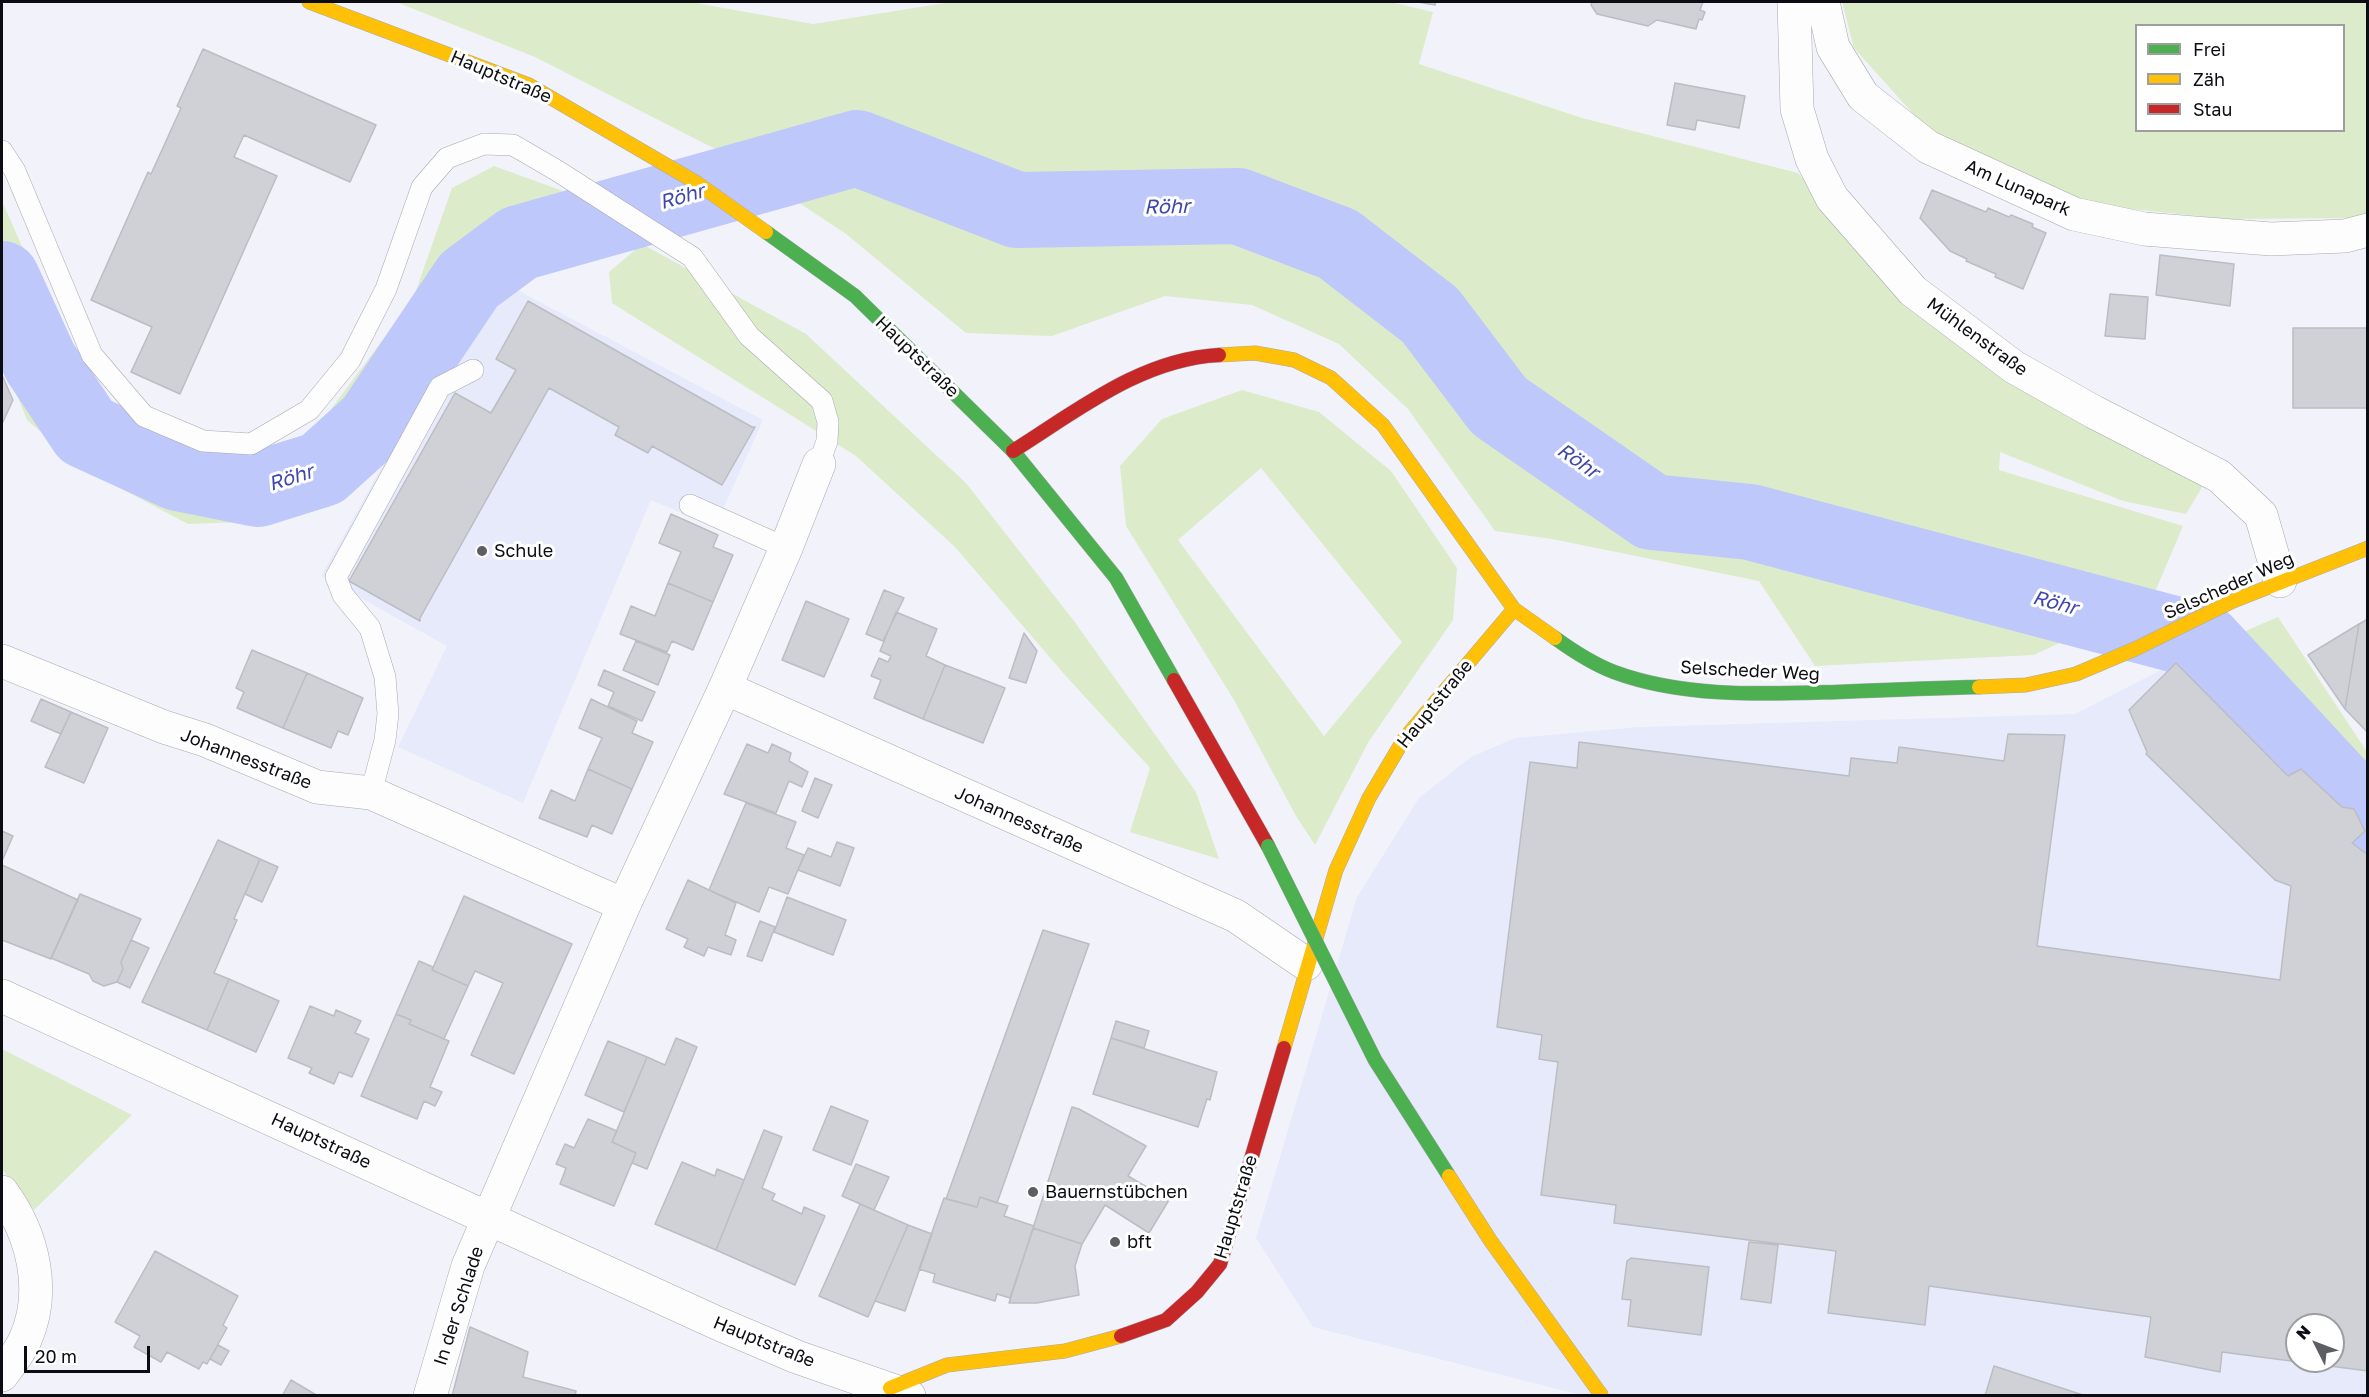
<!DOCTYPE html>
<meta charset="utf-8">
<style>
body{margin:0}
#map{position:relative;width:2369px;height:1397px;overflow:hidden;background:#f2f3fa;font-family:"Golos Text",sans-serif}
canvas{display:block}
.frame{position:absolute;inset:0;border:3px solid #0b0d12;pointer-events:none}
.legend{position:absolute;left:2135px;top:24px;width:210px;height:108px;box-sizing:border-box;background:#fff;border:2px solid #9d9ea0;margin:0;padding:8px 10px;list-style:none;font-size:18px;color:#0b0d12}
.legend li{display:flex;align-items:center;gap:12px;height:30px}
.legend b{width:30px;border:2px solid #9d9ea0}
.north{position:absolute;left:2285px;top:1313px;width:60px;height:60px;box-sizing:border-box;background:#fff;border:2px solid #9d9ea0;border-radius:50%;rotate:312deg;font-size:16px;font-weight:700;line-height:24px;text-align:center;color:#0b0d12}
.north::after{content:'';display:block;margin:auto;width:21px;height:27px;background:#5c5e63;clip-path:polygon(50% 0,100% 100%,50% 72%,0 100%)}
.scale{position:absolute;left:24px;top:1346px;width:126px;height:27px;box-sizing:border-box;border:3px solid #0b0d12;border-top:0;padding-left:8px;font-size:18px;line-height:21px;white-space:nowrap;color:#0b0d12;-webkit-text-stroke:4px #fff;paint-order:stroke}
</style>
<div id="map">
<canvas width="2369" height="1397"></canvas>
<div class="frame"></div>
<ul class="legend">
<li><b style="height:8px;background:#4caf50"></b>Frei</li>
<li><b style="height:8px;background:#ffc107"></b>Zäh</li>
<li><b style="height:8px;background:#c62828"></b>Stau</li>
</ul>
<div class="north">N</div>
<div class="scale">20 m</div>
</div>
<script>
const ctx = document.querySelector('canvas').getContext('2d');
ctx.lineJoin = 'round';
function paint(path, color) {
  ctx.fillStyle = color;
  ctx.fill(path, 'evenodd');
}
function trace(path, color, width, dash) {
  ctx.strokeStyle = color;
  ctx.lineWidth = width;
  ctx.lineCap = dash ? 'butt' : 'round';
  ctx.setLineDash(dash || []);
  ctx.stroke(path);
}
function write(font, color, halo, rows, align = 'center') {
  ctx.font = font + ' "Golos Text",sans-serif';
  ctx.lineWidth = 6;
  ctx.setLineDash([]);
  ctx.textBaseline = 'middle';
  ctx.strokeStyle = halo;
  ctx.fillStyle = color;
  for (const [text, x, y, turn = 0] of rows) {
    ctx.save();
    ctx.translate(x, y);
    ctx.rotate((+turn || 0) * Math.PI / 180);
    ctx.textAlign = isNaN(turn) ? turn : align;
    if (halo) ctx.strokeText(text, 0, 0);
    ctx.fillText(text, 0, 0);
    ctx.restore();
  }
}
paint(new Path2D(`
 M489 275 763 420 715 527 651 500 523 803 398 747 447 646 321 576Z
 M2190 655 2367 820V1395H1581L1313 1327 1256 1238 1357 897 1419 798 1471 757 1515 738 1639 727 2075 714ZM2297 1325H2333V1361H2297Z`), '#e7eafb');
paint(new Path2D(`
 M396 2H690L813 24 952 2H1390L1433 12 1419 64 1582 118 1798 173 1909 303 2207 479 2186 514 2123 501 2000 452 1999 470 2183 526 2152 599 2034 655 1815 666 1759 581 1552 539 1495 531 1408 409 1339 344 1252 305 1165 296 1052 336 966 333 846 234 727 155 535 57Z
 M1842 2H2367V216L2359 218 2227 219 2073 203 1925 127 1854 48ZM2136 26H2344V130H2136Z
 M494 166 563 191 580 211 506 238 458 272 352 477 275 521 188 524 84 469 27 420 2 358V201L79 376 139 437 221 466 305 444 413 299 452 188Z
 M642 244 806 334 966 483 1074 621 1196 792 1219 859 1130 832 1150 768 1065 675 955 547 856 456 612 303 609 272Z
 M1242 390 1319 412 1391 471 1457 568 1453 620 1369 741 1315 845 1296 816 1234 700 1126 526 1120 466 1162 419ZM1261 468 1402 642 1324 736 1178 540Z
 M2278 617 2367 752V820L2190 655Z
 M2 1049 132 1115 34 1210 2 1169Z`), '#dcebca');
trace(new Path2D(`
 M2 279 40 362 86 431 178 473 258 489 322 469 373 423 469 280 519 243 857 148 1017 210 1238 206 1338 244 1430 315 1499 406 1652 512 1750 522 2204 642 2353 803 2368 814`), '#bec8fb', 76);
const building = new Path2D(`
 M1418 2H1436L1435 5Z
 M1592 2H1703L1700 10 1705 12 1702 20 1699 19 1696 29 1657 20 1648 26 1597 14 1591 5Z
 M203 49 376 125 350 182 244 135 234 157 277 176 180 394 131 372 152 327 91 300 148 172 151 174 181 108 177 106Z
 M1675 83 1745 96 1739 128 1697 120 1695 130 1667 125Z
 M1932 190 1986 212 1988 208 2009 217 2011 215 2033 224 2032 227 2046 233 2023 289 1995 277 1996 274 1966 261 1967 259 1950 251 1920 218Z
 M2160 255 2234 264 2230 306 2156 295Z
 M2110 294 2148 297 2145 339 2105 336Z
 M528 301 752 427H755L722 485 652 446 648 453 615 435 619 427 549 388 420 618V621L349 581 455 393 491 413 516 370 496 359Z
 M2293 328H2368V408H2293Z
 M2 375 13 400 2 424Z
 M671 514 718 535 713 547 733 555 713 602 668 583 681 552 659 543Z
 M668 583 713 602 693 650 672 641 667 652 620 634 631 606 655 616Z
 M884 590 904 598 883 641 866 634Z
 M806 601 849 619 824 677 782 660Z
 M896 612 937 629 926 656 945 665 923 719 874 698 881 680 871 676 879 658 888 662 891 656 880 651Z
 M2368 619V733L2345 709 2359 624Z
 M2359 624 2345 709 2308 655Z
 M1024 633 1037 651 1026 683 1009 678Z
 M636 641 670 655 658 685 623 670Z
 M252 650 307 673 283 728 237 708 244 692 236 688Z
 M2176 663 2288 776 2301 769 2342 807 2354 809 2365 831 2352 843 2368 855V1371L2222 1352 2220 1372 2145 1357 2151 1317 1929 1286 1925 1325 1828 1313 1836 1251 1614 1223 1616 1205 1541 1195 1558 1062 1539 1059 1542 1035 1497 1027 1530 762 1577 768 1579 742 1849 776 1851 758 1897 763 1899 747 2004 761 2008 734 2065 735 2037 946 2280 980 2291 886 2275 880 2146 754 2147 752 2129 710ZM2297 1325H2333V1361H2297Z
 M945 665 1005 688 983 743 923 719Z
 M604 670 655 692 642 721 608 706 614 692 598 685Z
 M307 673 363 698 348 735 338 731 331 748 283 728Z
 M41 699 71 712 61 734 31 721Z
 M591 699 637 721 632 733 653 742 632 789 588 769 602 738 579 728Z
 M71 712 108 728 84 783 45 767Z
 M747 744 768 753 772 744 791 753 789 761 808 772 802 787 789 781 776 813 724 794Z
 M588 769 632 789 612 834 592 825 587 837 539 818 551 790 575 801Z
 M815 778 832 785 818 818 802 811Z
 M746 803 796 822 786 848 804 855 788 894 769 887 759 912 709 890Z
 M2 831 13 836 2 861Z
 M218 840 260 859 234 919 237 920 214 973 229 979 207 1030 142 1002Z
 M837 842 854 848 840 886 798 870 808 848 831 857Z
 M260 859 278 867 262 902 245 894Z
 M2 865 78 900 51 959 2 940Z
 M688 880 736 903 725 935 736 940 731 955 708 947 704 956 684 947 688 939 666 929Z
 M80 894 141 919 121 962 123 969 117 982 104 986 93 981 89 974 51 958Z
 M464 896 572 944 514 1074 471 1055 503 983 475 971 468 986 432 970Z
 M787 897 846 920 833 955 774 932Z
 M760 921 775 927 762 961 747 956Z
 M1043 930 1089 944 997 1203 980 1197 977 1207 946 1199Z
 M131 940 149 948 130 988 117 982 123 969 121 962Z
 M419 961 433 967 432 970 468 986 444 1039 409 1024 411 1020 396 1014Z
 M229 979 279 1001 256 1052 207 1030Z
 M310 1006 334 1016 336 1010 361 1021 355 1033 369 1039 352 1077 339 1072 334 1084 309 1073 312 1068 288 1058Z
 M396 1014 411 1020 409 1024 449 1041 430 1087 442 1092 435 1106 424 1101 417 1119 361 1096Z
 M1116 1021 1149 1031 1144 1048 1111 1038Z
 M676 1038 697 1047 647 1169 632 1163 636 1153 612 1142 647 1057 665 1065Z
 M1111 1038 1217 1072 1210 1100 1207 1099 1198 1127 1093 1094Z
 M608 1041 647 1057 624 1112 585 1095Z
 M831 1106 868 1121 851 1165 813 1150Z
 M1072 1107 1079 1109 1146 1146 1128 1176 1169 1200 1149 1233 1105 1205 1082 1244 1033 1228Z
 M588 1119 617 1131 612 1142 636 1153 614 1206 560 1184 566 1168 556 1164 565 1144 574 1148Z
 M764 1130 782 1137 762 1188 775 1194 772 1200 802 1214 804 1207 825 1216 795 1285 716 1250Z
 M682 1162 715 1176 717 1169 744 1180 716 1250 655 1224Z
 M856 1164 889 1177 874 1210 842 1196Z
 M980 1197 1008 1206 1004 1216 1034 1226 1010 1298 997 1294 995 1301 933 1282 935 1274 919 1269 944 1198 977 1207Z
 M860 1204 908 1225 868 1317 819 1296Z
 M908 1225 932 1234 905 1311 875 1301Z
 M1033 1228 1082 1244 1075 1266 1079 1295 1037 1303H1009Z
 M1749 1242 1778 1245 1771 1303 1741 1299Z
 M155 1251 238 1296 223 1325 227 1328 207 1364 203 1362 199 1369 167 1352 161 1362 134 1347 140 1336 115 1322Z
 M1631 1258 1709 1267 1701 1335 1628 1326 1631 1300 1622 1299 1627 1261Z
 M470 1327 528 1352 523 1377 576 1391 575 1396H452Z
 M218 1345 229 1351 221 1365 210 1359Z
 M1994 1366 2086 1396H1985Z
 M291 1380 318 1396H282Z`);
paint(building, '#d0d1d7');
trace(building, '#bcbdc3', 1.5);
const lane = new Path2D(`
 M2 151 15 171 92 355 144 416 203 441 251 444 309 410 350 360 386 289 422 187 447 158 484 144 513 145 556 170 692 257 749 336 822 401 828 422 827 441 819 464
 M690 505 786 548
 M371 793 385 740 388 714 385 677 370 628 343 595 336 577 440 387 473 370`);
const street = new Path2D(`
 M1794 2 1797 109 1812 159 1832 198 1913 291 2014 367 2094 412 2219 476 2261 515 2280 581
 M1823 2 1833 47 1863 96 1928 147 2074 214 2144 229 2271 239 2345 236 2368 230
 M2 661 164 727 205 740 317 787 371 793 624 905
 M725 688 1236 916 1306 964
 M2 996 717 1323 797 1357 909 1396
 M2 1192C33 1234 47 1291 25 1340 19 1353 10 1364 2 1375
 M430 1396 468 1266 624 905 725 688 786 548 819 464`);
const fast = new Path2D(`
 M766 232 855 296 1013 451 1116 578 1174 680
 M1555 638C1573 651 1593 664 1614 672 1684 698 1764 694 1837 692 1884 690 1931 688 1979 687`);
const slow = new Path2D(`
 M309 2 529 85 697 183 766 232
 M1219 355 1255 353 1294 360 1331 378 1383 425 1514 609 1555 638
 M1979 687 2026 685 2076 674 2135 649 2233 601 2368 548
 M1284 1048 1336 870 1369 798 1404 739 1514 609
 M890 1388 947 1365 1065 1351 1121 1336`);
const jam = new Path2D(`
 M1013 451C1077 411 1141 359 1219 355
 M1174 680 1268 846
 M1121 1336 1166 1320 1197 1292 1220 1264 1284 1048`);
trace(lane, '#a8a9af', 22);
trace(street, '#a8a9af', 34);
trace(fast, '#a8a9af', 15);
trace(slow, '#a8a9af', 15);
trace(jam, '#a8a9af', 15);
trace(lane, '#fdfdfe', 21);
trace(street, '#fdfdfe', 33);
trace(fast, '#4caf50', 14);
trace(slow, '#ffc107', 14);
trace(jam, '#c62828', 14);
const fastBridge = new Path2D(`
 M1268 846 1375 1060 1449 1176`);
const slowBridge = new Path2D(`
 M1449 1176 1490 1240 1602 1396`);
trace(fastBridge, '#a8a9af', 15, []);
trace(slowBridge, '#a8a9af', 15, []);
trace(fastBridge, '#4caf50', 14);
trace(slowBridge, '#ffc107', 14);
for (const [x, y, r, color] of [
 [482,551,6,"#5c5e63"],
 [1033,1192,6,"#5c5e63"],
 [1115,1242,6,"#5c5e63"]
]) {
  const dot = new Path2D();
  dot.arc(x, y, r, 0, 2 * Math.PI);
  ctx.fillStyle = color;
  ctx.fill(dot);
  trace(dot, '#fff', 2);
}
write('18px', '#0b0d12', '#fff', [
 ["Hauptstraße",501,77,23],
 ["Am Lunapark",2018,188,24],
 ["Mühlenstraße",1977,337,36],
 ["Hauptstraße",917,357,44],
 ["Selscheder Weg",2229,586,-24],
 ["Selscheder Weg",1750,671,3],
 ["Hauptstraße",1435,704,-51],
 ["Johannesstraße",246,759,21],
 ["Johannesstraße",1019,820,24],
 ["Hauptstraße",321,1141,25],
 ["Hauptstraße",1236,1207,-73],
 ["In der Schlade",459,1306,-72],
 ["Hauptstraße",764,1342,22]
]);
write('18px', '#0b0d12', '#fff', [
 ["Schule",494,551],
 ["Bauernstübchen",1045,1192],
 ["bft",1127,1242]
], 'left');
write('italic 20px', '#4047ac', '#fff', [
 ["Röhr",682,197,-16],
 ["Röhr",1167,207,-1],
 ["Röhr",1578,461,35],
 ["Röhr",291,478,-18],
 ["Röhr",2055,603,15]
]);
</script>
